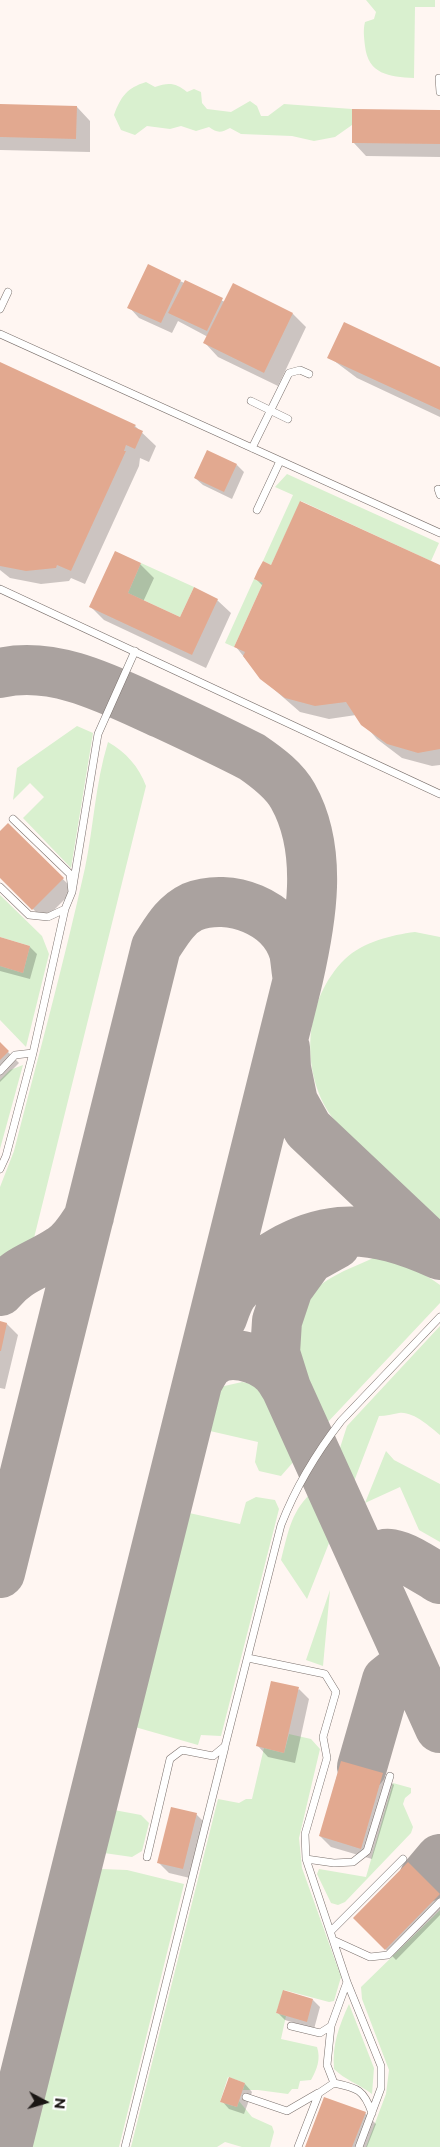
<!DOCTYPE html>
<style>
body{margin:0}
#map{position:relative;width:440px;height:2147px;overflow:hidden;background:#fff6f2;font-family:Montserrat,sans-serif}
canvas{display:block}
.north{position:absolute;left:20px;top:2077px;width:50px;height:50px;-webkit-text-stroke:4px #fff;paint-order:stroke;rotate:96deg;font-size:14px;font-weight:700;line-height:20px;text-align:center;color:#1a1614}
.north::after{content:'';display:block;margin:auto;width:18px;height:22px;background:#1a1614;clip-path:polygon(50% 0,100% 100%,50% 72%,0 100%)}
</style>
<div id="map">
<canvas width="440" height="2147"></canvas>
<div class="north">N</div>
</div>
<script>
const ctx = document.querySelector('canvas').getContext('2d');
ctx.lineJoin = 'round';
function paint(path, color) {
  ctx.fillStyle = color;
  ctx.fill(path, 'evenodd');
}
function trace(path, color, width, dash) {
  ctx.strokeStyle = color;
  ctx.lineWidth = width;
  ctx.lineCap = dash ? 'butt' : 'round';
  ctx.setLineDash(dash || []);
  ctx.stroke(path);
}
paint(new Path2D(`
 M366 0H435V7H415L414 78C389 77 368 74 365 46 364 37 363 30 365 22L374 19 376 12Z
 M146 82 155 87C169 82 176 83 187 92L194 89 201 92 202 103 207 109 231 112 250 101 257 106 261 116H268L284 104 352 109V125L335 137 314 141 292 136 241 134 230 128C221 133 217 133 209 127L196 131 181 126 170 129 147 126 135 135 121 130 114 115C121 96 127 88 146 82Z
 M287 474 439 543 431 561 301 501 271 565 263 561 293 495 275 487Z
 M141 563 194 587 180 617 128 593Z
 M254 579 263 583 234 647 225 643Z
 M77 726 93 733 71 868 23 818 44 797 30 783 13 800 17 768Z
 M108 742C126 752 139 767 146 786L34 1238 0 1260V1187L14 1151C38 1057 64 963 85 868 94 825 95 785 108 742Z
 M0 895 42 936 49 954 26 1047 0 1020V966L23 973 30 946 0 937Z
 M415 932 440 937V1220C417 1198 393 1176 370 1155 357 1143 342 1131 332 1117 299 1071 304 999 345 959 363 942 391 935 415 932Z
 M23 1065 0 1149V1080L10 1070Z
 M375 1257C398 1258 422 1272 440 1285V1303L326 1424C319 1408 309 1392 303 1375 291 1344 296 1300 326 1281 341 1271 359 1265 375 1257Z
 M440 1326V1435C430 1427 413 1411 399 1413 392 1414 386 1416 379 1416L353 1484 339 1451 347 1426Z
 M242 1382 252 1384 268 1397 295 1460 281 1476 259 1471 255 1462 258 1442 210 1431 220 1387Z
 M386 1451 394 1460 440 1484V1542L419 1530 400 1487 365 1503Z
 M310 1494 331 1538 307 1599 281 1560C288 1534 290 1514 310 1494Z
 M256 1497 275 1500 279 1509 221 1736 201 1735 198 1745 135 1727 189 1513 240 1524 246 1502Z
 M330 1590 323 1666 306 1660Z
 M289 1734 311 1739 320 1749 299 1838 302 1868 341 1977 334 2001 329 2002 284 1990 276 2013 286 2016 281 2039 317 2047C321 2059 317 2069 311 2080L300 2081 298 2089H292L288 2094 258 2090H243L245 2083 228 2077 220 2102 237 2107 239 2101 252 2117 272 2126 274 2132 270 2147H242L225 2142 217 2147H131L218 1799 239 1803 246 1799H252L264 1748 284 1753Z
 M393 1783 411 1788V1793L405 1798 403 1804 413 1827 411 1833 345 1902 338 1905 331 1903 317 1874 319 1869 366 1877Z
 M114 1810 141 1815 149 1823 142 1851 132 1857 104 1853Z
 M101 1869 127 1870 184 1884 119 2147H30Z
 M440 1910V2147H366L386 2094 389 2070 362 1999 361 1987Z
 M349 2004 374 2068 372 2094C359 2084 345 2080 334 2069 332 2044 339 2026 349 2004Z`), '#d9f0cf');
paint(new Path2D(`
 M0 106 77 107 90 121V152L0 150Z
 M440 111V157L366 156 353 142Z
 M180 281 225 302 293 314 306 327 278 386 218 357 205 343 208 337 178 321 172 333 139 318 129 307Z
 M329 357 440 368V417L357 378Z
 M0 364 135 426 156 446 149 462 140 458 139 466 85 584 71 578 69 581 41 584 10 578 0 570Z
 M237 465 244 472 232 499 203 485 195 478Z
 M116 553 140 564 154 578 143 602 180 619 217 600 231 613 206 668 104 620 91 607Z
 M440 566V765L432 766 402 758 377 739 356 715 329 719 300 712 261 678 236 647 263 586 256 579 272 567Z
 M8 825 74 890 44 920 0 876V833Z
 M0 938 30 947 37 954 30 979 0 971Z
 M0 1044 19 1063 0 1082Z
 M0 1322 7 1324 18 1335 5 1389 0 1388Z
 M299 1689 309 1699 295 1763 268 1757 258 1746Z
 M341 1762 383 1774 394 1785 372 1859 331 1847 320 1836Z
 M196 1814 207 1825 194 1879 169 1873 158 1862Z
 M408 1864 440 1896V1915L396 1960 355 1918Z
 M313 2000 320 2007 314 2029 285 2020 278 2013Z
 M229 2079 245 2084 252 2092 244 2114 229 2109 222 2101Z
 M365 2113 376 2124 367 2147H306Z`), '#0003');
trace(new Path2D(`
 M0 673C56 660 114 692 163 714 193 728 223 742 252 757 268 768 284 780 293 796 324 851 311 922 298 979L7 2147
 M285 1048 286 1068 293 1102 308 1129 433 1247
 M0 1291C17 1269 39 1265 61 1250 74 1242 81 1229 89 1217
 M222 1318C225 1310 228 1300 233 1293 257 1261 300 1236 340 1232 375 1229 409 1241 440 1255
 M198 1381C201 1376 205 1368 209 1364 227 1347 259 1357 275 1372 279 1376 283 1383 286 1388L440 1728
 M286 1388 275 1353 277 1321 288 1288 309 1259 336 1244
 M0 1573 156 947C166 932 175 915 192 907 230 892 282 912 294 952 296 961 296 971 298 979
 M374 1582C368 1528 418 1566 440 1579
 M362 1767 387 1680 397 1672 409 1673 420 1683
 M424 1878 440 1859`), '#aaa29f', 50);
paint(new Path2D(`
 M0 104 77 106 76 139 0 137Z
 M352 109 440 110V144L352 143Z
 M148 264 181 280 161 323 127 308Z
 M185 280 223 298 207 331 168 313Z
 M233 283 293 313 264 373 203 343Z
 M344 322 440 367V410L327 358Z
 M0 362 136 425 134 427 143 431 135 449 126 445 124 451H126L71 571 57 565 56 568 26 571 0 566Z
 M207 450 237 464 224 492 194 478Z
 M300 501 440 565V749L418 753 387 744 361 725 346 702 315 706 285 698 260 679 243 656 245 652 234 647 263 583 254 579 258 570 263 561 271 565Z
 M115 551 141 563 128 593 180 617 194 587 218 599 192 655 89 607Z
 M8 823 64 878 32 910 0 878V831Z
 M0 937 30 946 23 973 0 966Z
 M0 1042 9 1051 0 1060Z
 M0 1321 7 1323 1 1351H0Z
 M271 1681 299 1687 284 1753 256 1746Z
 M341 1761 383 1773 361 1849 319 1836Z
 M171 1807 197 1813 183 1869 157 1863Z
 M408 1862 440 1894 385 1950 353 1918Z
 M283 1990 313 1999 307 2022 276 2013Z
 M229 2077 245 2083 237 2107 220 2102Z
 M324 2097 366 2112 352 2147H305Z`), '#e2a990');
const service = new Path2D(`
 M439 78 440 92
 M0 309 8 292
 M0 334 440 533
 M251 401 288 419
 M252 448 289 373 300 370 309 374
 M438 489 440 495
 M257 510 280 461
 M0 589 440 794
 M0 887 29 915 48 917 65 909 72 892 70 874 13 819
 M72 892 98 734 135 651
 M0 1071 15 1055 33 1053
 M0 1169 6 1156 33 1053 65 909
 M248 1658 325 1674 336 1692 323 1737 327 1758 305 1834 306 1859 347 1982 381 2066V2088L359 2147
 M147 1857 170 1759 182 1750 213 1756 225 1746 281 1525C295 1489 317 1452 341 1421L440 1317
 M306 1859 334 1863 353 1862 367 1851 390 1776
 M331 1931 403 1859
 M335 1941 370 1957 388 1955 440 1902
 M291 2026 320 2033 331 2026 347 1982
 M331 2026 327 2065 334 2083
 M246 2097 287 2111 318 2093
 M125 2147 225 1747
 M298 2147 319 2093 334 2083C358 2088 364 2090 372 2113`);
trace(service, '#7b716d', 8);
trace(service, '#fff', 7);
</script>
